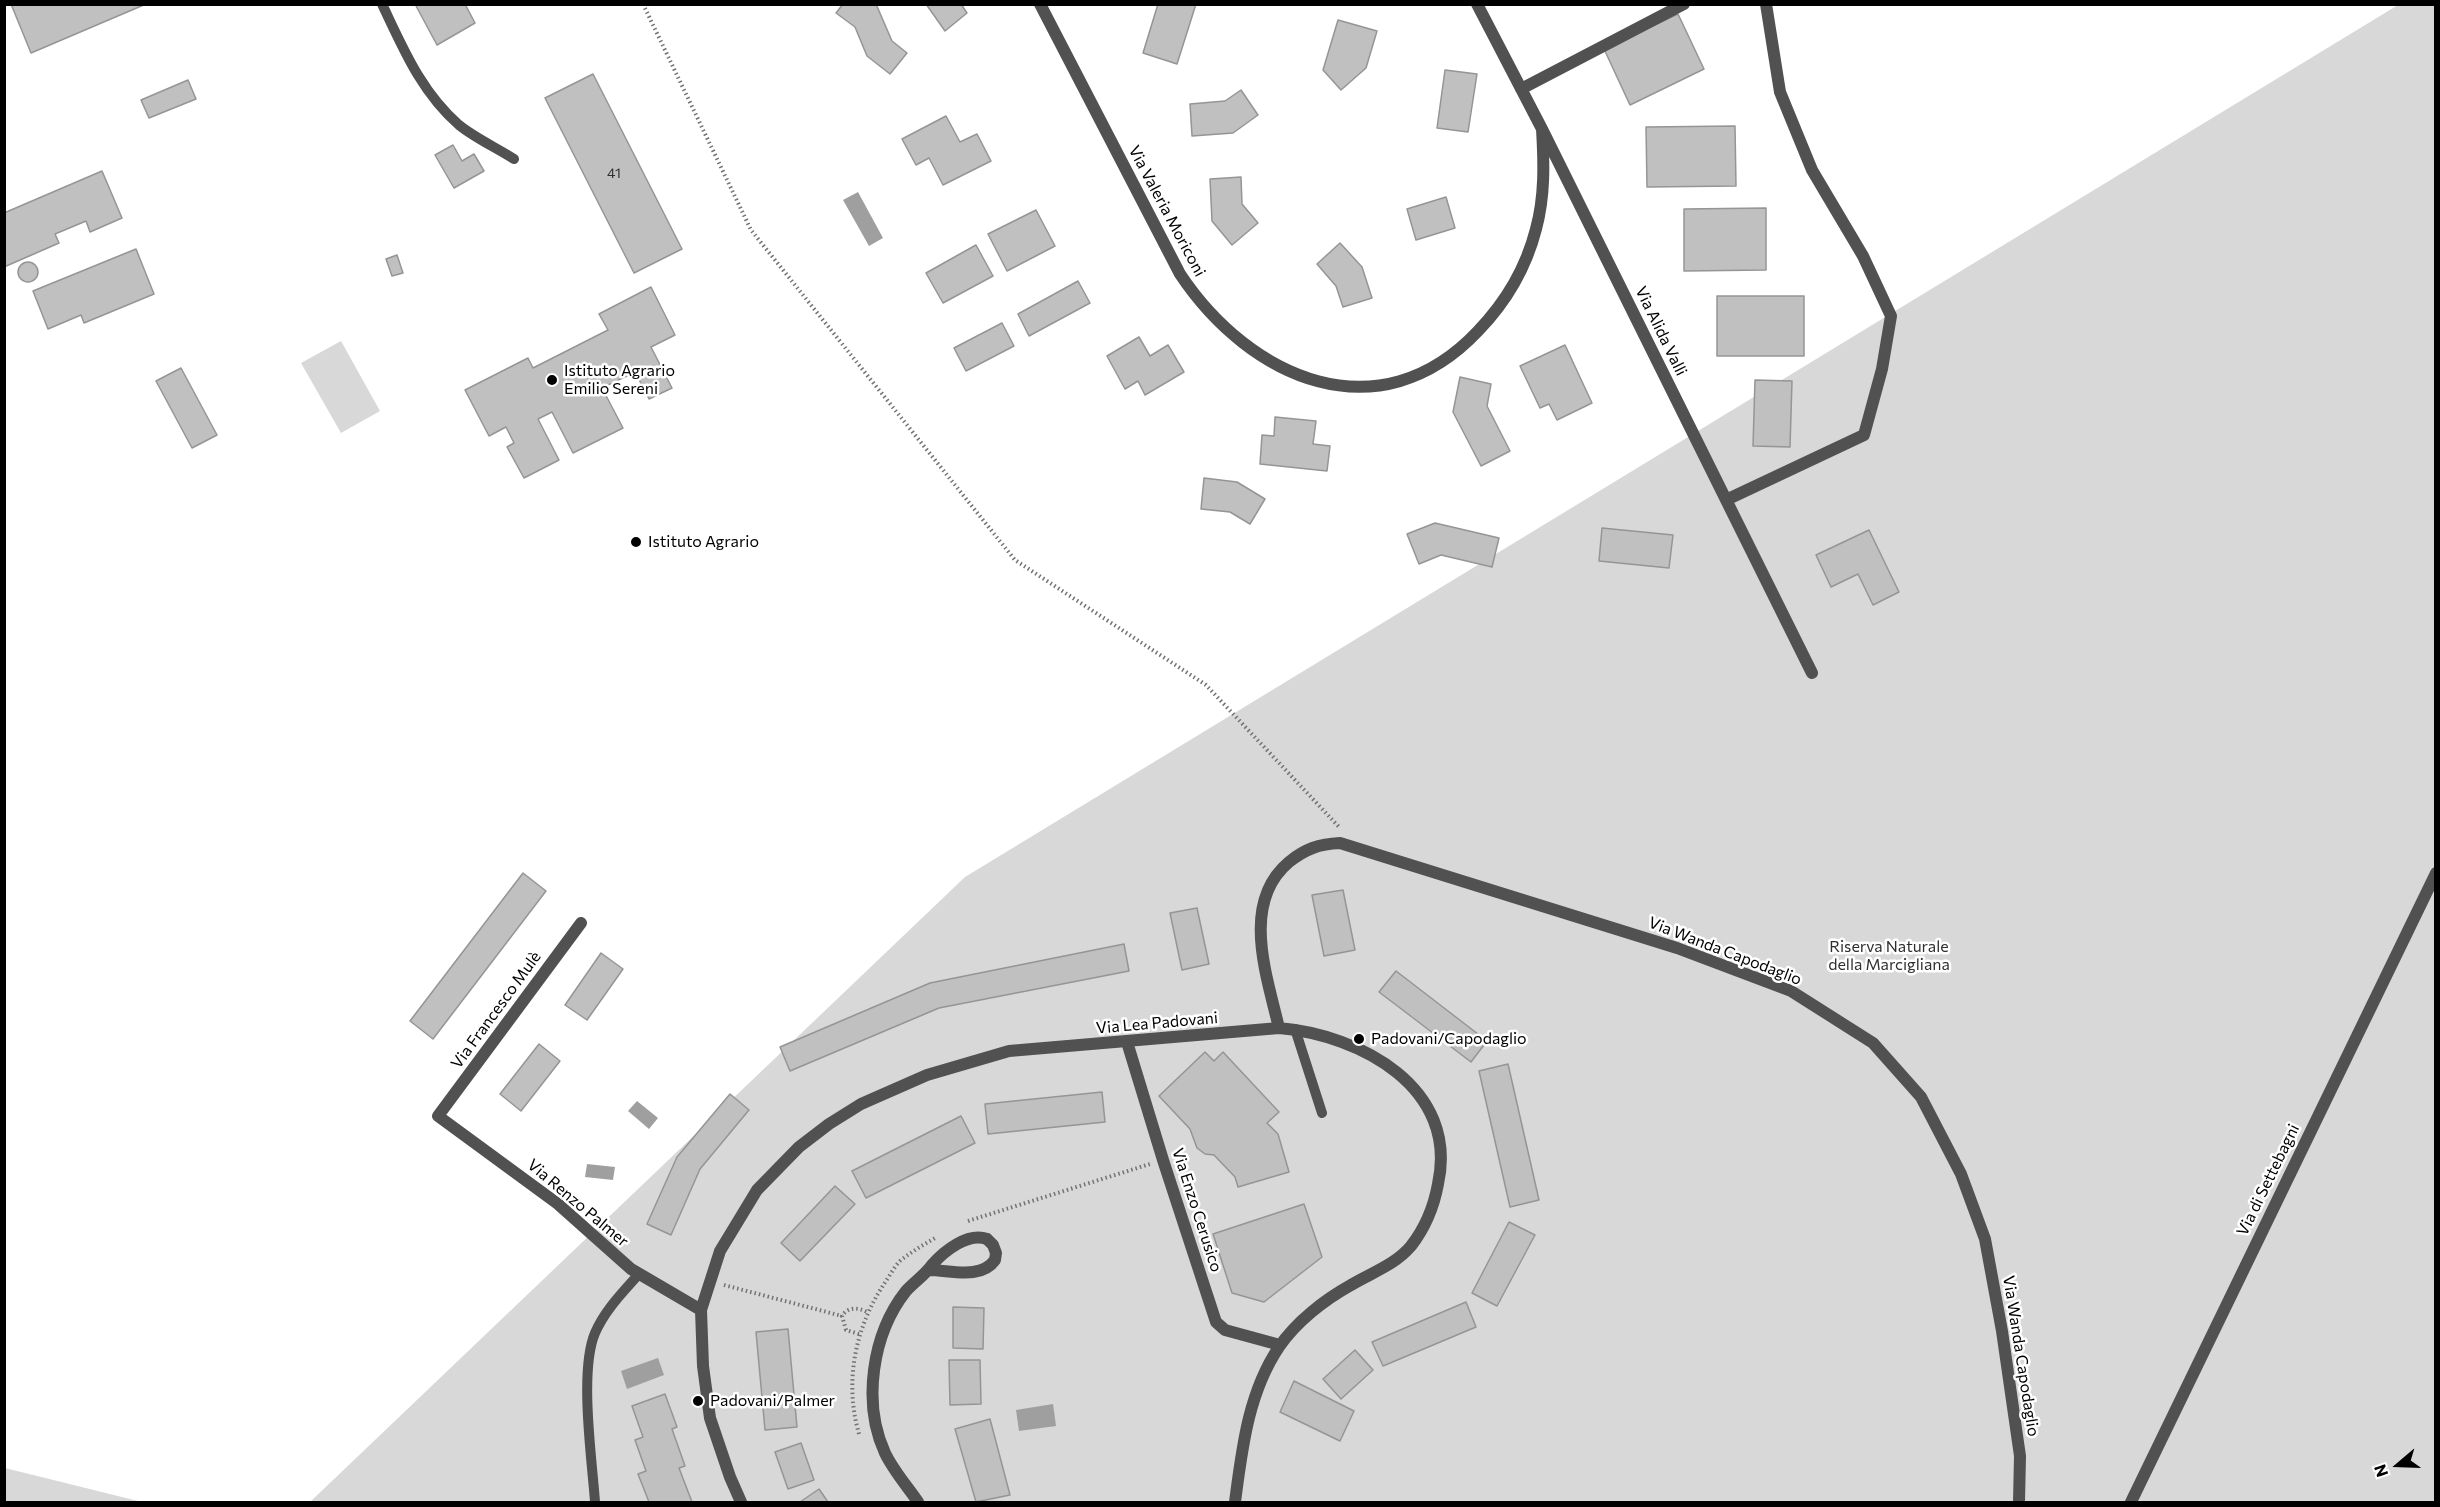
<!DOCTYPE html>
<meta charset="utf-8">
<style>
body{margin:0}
#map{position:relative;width:2440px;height:1507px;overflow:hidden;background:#fff;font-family:Commissioner,sans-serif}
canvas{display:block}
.frame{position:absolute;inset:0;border:6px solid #000;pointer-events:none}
.north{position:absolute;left:2368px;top:1435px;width:60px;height:60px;-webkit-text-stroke:4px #fff;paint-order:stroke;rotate:251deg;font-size:16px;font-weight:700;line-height:24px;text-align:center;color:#000}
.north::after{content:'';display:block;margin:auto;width:21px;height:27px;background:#000;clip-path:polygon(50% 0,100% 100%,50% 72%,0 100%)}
</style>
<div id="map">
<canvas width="2440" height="1507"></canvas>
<div class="frame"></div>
<div class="north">N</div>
</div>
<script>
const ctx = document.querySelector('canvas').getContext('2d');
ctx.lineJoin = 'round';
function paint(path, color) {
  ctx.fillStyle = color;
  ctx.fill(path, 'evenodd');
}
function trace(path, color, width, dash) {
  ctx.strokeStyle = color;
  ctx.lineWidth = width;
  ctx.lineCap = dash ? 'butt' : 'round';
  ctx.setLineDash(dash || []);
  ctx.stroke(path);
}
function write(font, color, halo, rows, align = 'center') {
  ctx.font = font + ' Commissioner,sans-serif';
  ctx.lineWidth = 5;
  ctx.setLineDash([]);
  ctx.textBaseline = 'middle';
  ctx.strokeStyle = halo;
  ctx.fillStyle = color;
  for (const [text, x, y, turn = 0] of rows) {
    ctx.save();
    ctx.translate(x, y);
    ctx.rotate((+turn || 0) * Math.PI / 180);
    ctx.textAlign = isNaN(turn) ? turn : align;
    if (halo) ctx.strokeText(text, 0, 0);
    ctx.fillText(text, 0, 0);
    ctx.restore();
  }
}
paint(new Path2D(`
 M2398 5H2435V1502H310L965 877Z
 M341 341 380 411 341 433 301 363Z
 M5 1468 142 1502H5Z`), '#d8d8d8');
paint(new Path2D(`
 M858 192 883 238 869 246 843 200Z
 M637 1101 658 1118 649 1129 628 1111Z
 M587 1164 615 1167 613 1180 585 1177Z
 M658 1358 664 1375 627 1389 621 1371Z
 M1053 1404 1056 1426 1019 1431 1016 1410Z`), '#9f9f9f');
const building = new Path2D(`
 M11 4H146L31 53Z
 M415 4H465L475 23 437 45Z
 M843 4H876L892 41 907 53 890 74 867 56 855 27 836 13Z
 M926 4H961L967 13 945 31Z
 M1158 4H1196L1177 64 1143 53Z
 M1678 14 1704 69 1630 105 1604 49Z
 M1338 20 1377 31 1366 68 1341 90 1323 70Z
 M1445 70 1477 74 1468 132 1437 128Z
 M593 74 682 249 634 273 545 98Z
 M188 80 196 99 149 118 141 100Z
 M1241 90 1258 115 1233 133 1192 136 1190 104 1225 101Z
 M946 116 960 142 977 134 991 161 943 185 929 158 916 165 902 139Z
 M1735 126 1736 186 1647 187 1646 127Z
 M453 145 462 161 474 154 484 171 454 188 435 155Z
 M102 171 122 218 90 232 86 221 55 234 59 243 4 267V213Z
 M1241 177 1242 204 1258 223 1232 245 1212 221 1210 179Z
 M1446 197 1455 228 1416 240 1407 209Z
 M1766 208V270L1684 271V209Z
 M1036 210 1055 246 1007 271 988 234Z
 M1340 243 1362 267 1372 298 1343 307 1336 286 1317 264Z
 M976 245 993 276 943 303 926 273Z
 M136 249 154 294 84 323 81 315 48 329 33 291Z
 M397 255 403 273 392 276 386 259Z
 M18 272a10 10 0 1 1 20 0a10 10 0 1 1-20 0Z
 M1078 281 1090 303 1029 336 1018 314Z
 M651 287 675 335 651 347 672 388 649 399 635 372 602 388 623 428 573 453 552 412 538 419 559 460 524 478 507 447 514 443 506 427 489 436 465 390 528 358 533 368 608 330 599 314Z
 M1717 296H1804V356H1717Z
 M1002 323 1014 346 966 371 954 348Z
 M1139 337 1150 356 1168 345 1184 372 1145 395 1138 381 1125 389 1107 356Z
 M1565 345 1592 403 1557 420 1549 404 1540 408 1520 366Z
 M181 368 217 435 192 448 156 381Z
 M1460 377 1491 384 1487 406 1510 451 1481 466 1453 412Z
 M1755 380 1792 381 1790 447 1753 446Z
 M1275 417 1316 421 1313 444 1330 446 1327 471 1260 464 1262 435 1274 436Z
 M1204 478 1237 482 1265 499 1250 524 1230 512 1201 509Z
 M1435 523 1499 538 1492 567 1441 555 1419 564 1407 534Z
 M1602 528 1673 535 1669 568 1599 561Z
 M1869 530 1899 592 1873 605 1858 574 1831 587 1816 555Z
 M523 873 546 891 433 1039 410 1021Z
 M1343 890 1355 950 1324 956 1312 895Z
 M1197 908 1209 964 1182 970 1170 913Z
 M1124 944 1129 971 939 1008 790 1071 780 1047 930 983Z
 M601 953 623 969 587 1020 565 1005Z
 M1396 971 1487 1041 1471 1062 1379 992Z
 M539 1044 560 1061 521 1111 500 1094Z
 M1205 1052 1214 1061 1223 1052 1279 1112 1267 1123 1278 1134 1289 1172 1238 1187 1235 1177 1214 1155 1205 1154 1197 1148 1190 1129 1159 1096Z
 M1508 1064 1539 1200 1510 1207 1479 1071Z
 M1102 1092 1105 1122 988 1134 985 1104Z
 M730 1094 749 1110 700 1169 671 1235 647 1224 677 1157Z
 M961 1116 975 1143 866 1198 852 1171Z
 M835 1186 855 1204 800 1261 781 1243Z
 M1304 1204 1322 1257 1264 1302 1232 1293 1213 1234Z
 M1509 1222 1535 1235 1497 1306 1472 1293Z
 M1466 1302 1476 1327 1383 1366 1372 1342Z
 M953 1307 984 1308 983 1349 953 1348Z
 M788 1329 797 1427 765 1430 756 1332Z
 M1355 1350 1373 1370 1341 1399 1323 1379Z
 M949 1360H980L981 1404 950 1405Z
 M1294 1381 1354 1411 1340 1441 1280 1412Z
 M665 1394 677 1427 672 1429 685 1466 679 1468 692 1502H649L638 1474 646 1471 635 1440 643 1437 632 1406Z
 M990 1419 1010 1495 976 1502 955 1429Z
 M801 1443 814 1480 788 1489 775 1452Z
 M819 1489 828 1502H800Z`);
paint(building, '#c0c0c0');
trace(building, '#959595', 1.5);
trace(new Path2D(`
 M643 4 751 230 1015 560 1206 685 1340 828
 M968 1221 1150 1164
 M724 1285 842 1316
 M859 1334 846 1330 842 1316C848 1307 857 1307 867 1312
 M859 1434C844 1382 855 1328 884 1284 889 1277 894 1267 900 1261 911 1252 923 1245 935 1238`), '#737373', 4, [1.5, 3]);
trace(new Path2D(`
 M382 4C403 48 421 92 459 125 475 138 497 148 514 159
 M1295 1029 1322 1113
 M595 1502C592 1459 579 1371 595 1333 605 1310 623 1292 639 1274`), '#515151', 10);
trace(new Path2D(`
 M1040 4 1180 274C1250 379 1379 436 1478 331 1506 302 1526 268 1536 229 1545 196 1544 163 1542 129
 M1477 4 1542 129 1812 673
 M1521 89 1684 4
 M1726 500 1864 435 1882 369 1891 316 1863 256 1812 170 1780 92 1766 4
 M581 923 438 1116 558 1204 631 1269 701 1310
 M1279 1028C1267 976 1240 903 1289 862 1305 849 1319 844 1340 843L1677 948 1791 991 1873 1043 1921 1097 1961 1174 1985 1239 2002 1331 2020 1456 2019 1502
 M1127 1042 1163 1160 1216 1322 1225 1330 1280 1345
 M741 1502 730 1477 710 1418 703 1366 701 1310 720 1251 757 1190 799 1147 829 1124 861 1104 927 1075 1009 1051 1279 1028C1361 1035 1459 1088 1438 1184 1434 1206 1425 1228 1411 1246 1395 1265 1371 1273 1351 1285 1324 1300 1296 1322 1279 1347 1248 1393 1242 1449 1235 1502
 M918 1502C907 1486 893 1470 885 1453 862 1403 872 1334 906 1291 914 1282 925 1275 932 1265 944 1251 968 1232 987 1239L993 1245 996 1253 995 1260C981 1280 950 1270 929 1270
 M2131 1502 2436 873`), '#515151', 12);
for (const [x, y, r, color] of [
 [552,380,6,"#000"],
 [636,542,6,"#000"],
 [1359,1039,6,"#000"],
 [698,1401,6,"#000"]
]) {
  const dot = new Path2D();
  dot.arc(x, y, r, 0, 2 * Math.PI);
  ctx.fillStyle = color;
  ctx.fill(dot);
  trace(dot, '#fff', 2);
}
write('14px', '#303030', null, [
 ["41",614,173]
]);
write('16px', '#000', '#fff', [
 ["Via Valeria Moriconi",1167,211,62],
 ["Via Alida Valli",1661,331,64],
 ["Via Wanda Capodaglio",1725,951,21],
 ["Via Francesco Mulè",496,1010,-54],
 ["Via Lea Padovani",1157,1023,-5],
 ["Via di Settebagni",2268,1180,-64],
 ["Via Renzo Palmer",578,1203,40],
 ["Via Enzo Cerusico",1197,1210,72],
 ["Via Wanda Capodaglio",2021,1356,81]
]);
write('16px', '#000', '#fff', [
 ["Istituto Agrario",564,371],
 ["Emilio Sereni",564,389],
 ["Istituto Agrario",648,542],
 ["Padovani/Capodaglio",1371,1039],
 ["Padovani/Palmer",710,1401]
], 'left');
write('16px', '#2f2f2f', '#fff', [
 ["Riserva Naturale",1889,947],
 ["della Marcigliana",1889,965]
]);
</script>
